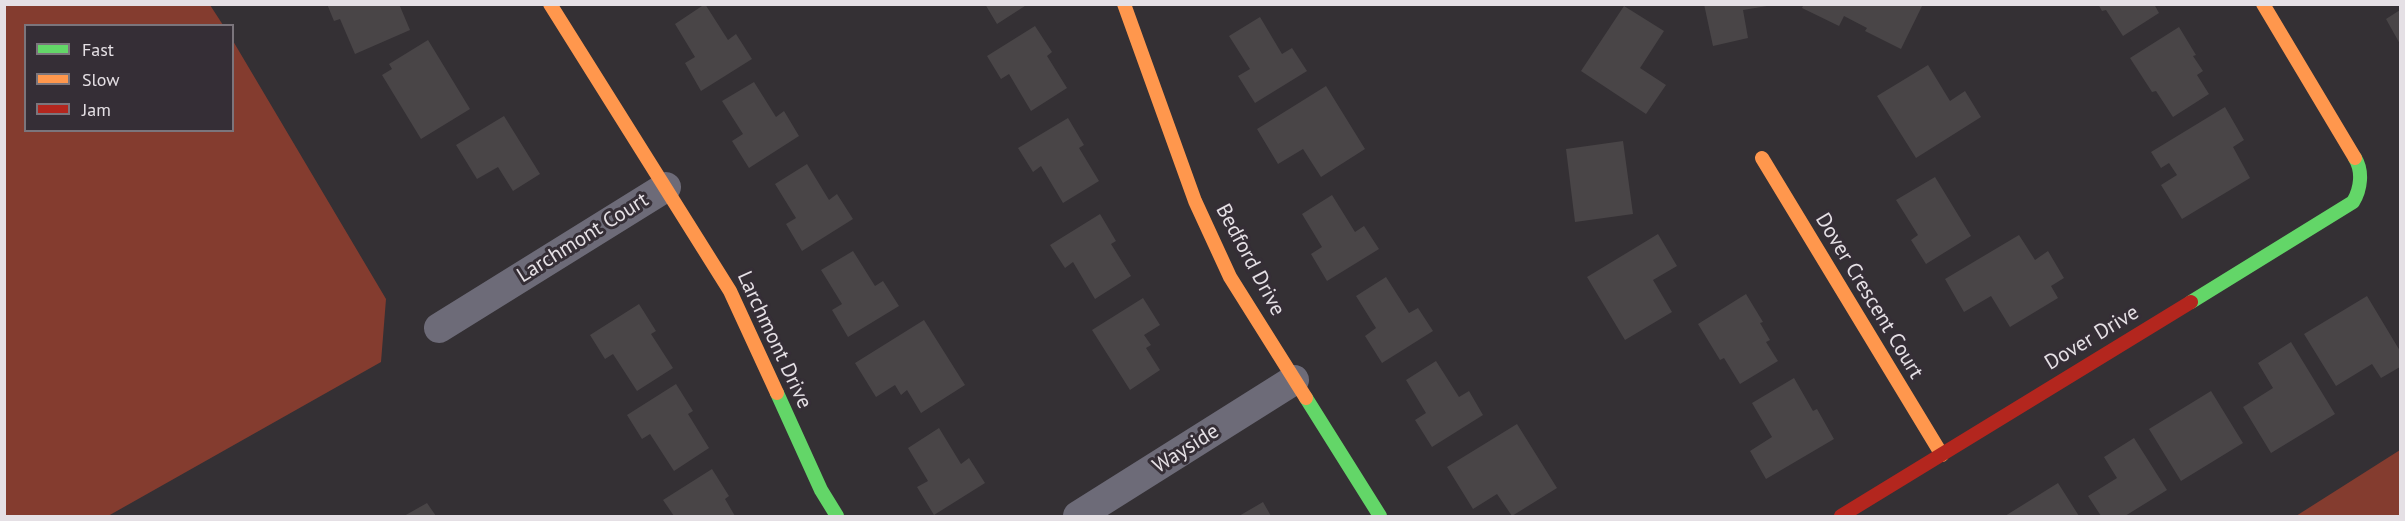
<!DOCTYPE html>
<style>
body{margin:0}
#map{position:relative;width:2405px;height:521px;overflow:hidden;background:#343034;font-family:"PT Sans",sans-serif}
canvas{display:block}
.frame{position:absolute;inset:0;border:6px solid #e5e0e5;pointer-events:none}
.legend{position:absolute;left:24px;top:24px;width:210px;height:108px;box-sizing:border-box;background:#352e36;border:2px solid #7b757c;margin:0;padding:8px 10px;list-style:none;font-size:18px;color:#e5e0e5}
.legend li{display:flex;align-items:center;gap:12px;height:30px}
.legend b{width:30px;border:2px solid #7b757c}
</style>
<div id="map">
<canvas width="2405" height="521"></canvas>
<div class="frame"></div>
<ul class="legend">
<li><b style="height:8px;background:#63d668"></b>Fast</li>
<li><b style="height:8px;background:#ff974d"></b>Slow</li>
<li><b style="height:8px;background:#b3261e"></b>Jam</li>
</ul>
</div>
<script>
const ctx = document.querySelector('canvas').getContext('2d');
ctx.lineJoin = 'round';
function paint(path, color) {
  ctx.fillStyle = color;
  ctx.fill(path, 'evenodd');
}
function trace(path, color, width, dash) {
  ctx.strokeStyle = color;
  ctx.lineWidth = width;
  ctx.lineCap = dash ? 'butt' : 'round';
  ctx.setLineDash(dash || []);
  ctx.stroke(path);
}
function write(font, color, halo, rows, align = 'center') {
  ctx.font = font + ' "PT Sans",sans-serif';
  ctx.lineWidth = 6;
  ctx.setLineDash([]);
  ctx.textBaseline = 'middle';
  ctx.strokeStyle = halo;
  ctx.fillStyle = color;
  for (const [text, x, y, turn = 0] of rows) {
    ctx.save();
    ctx.translate(x, y);
    ctx.rotate((+turn || 0) * Math.PI / 180);
    ctx.textAlign = isNaN(turn) ? turn : align;
    if (halo) ctx.strokeText(text, 0, 0);
    ctx.fillText(text, 0, 0);
    ctx.restore();
  }
}
paint(new Path2D(`
 M4 5H210L223 25 26 26V130H232L233 41 386 299 381 362 108 516H5Z
 M2400 450V516H2296Z`), '#843c2f');
paint(new Path2D(`
 M327 4H399L410 30 355 54 340 19 334 21Z
 M705 4 728 40 736 34 752 59 701 91 685 63 695 57 675 24Z
 M985 4H1028L997 24Z
 M1704 4H1767V6L1743 10 1748 38 1713 46Z
 M1804 4H1923L1901 49 1865 31 1867 28 1844 16 1839 26 1802 8Z
 M2098 4H2154L2159 13 2123 36 2106 10 2102 11Z
 M1624 6 1664 31 1640 68 1666 85 1646 114 1581 71Z
 M2400 10V44L2386 19Z
 M1260 17 1282 54 1292 48 1307 71 1255 103 1238 76 1250 69 1229 36Z
 M1035 26 1052 52 1047 56 1067 88 1031 111 1009 74 1001 79 987 56Z
 M2179 27 2196 55 2193 56 2203 71 2197 75 2209 94 2173 117 2156 91 2152 92 2130 58Z
 M428 40 470 109 421 139 382 75 392 69 389 64Z
 M1928 65 1950 101 1965 91 1981 117 1916 158 1877 96Z
 M754 82 776 117 784 111 799 136 749 168 732 141 743 134 722 101Z
 M1326 86 1365 149 1321 177 1303 149 1278 164 1257 129Z
 M2225 107 2244 140 2233 147 2250 178 2182 219 2161 185 2177 175 2169 163 2161 168 2151 152Z
 M504 116 540 174 513 191 498 167 477 179 456 145Z
 M1068 118 1084 145 1079 148 1099 181 1063 203 1041 166 1033 172 1018 148Z
 M1623 141 1633 214 1575 222 1566 149Z
 M807 164 829 200 837 194 853 219 802 251 786 224 796 218 775 184Z
 M1935 177 1971 236 1926 264 1911 240 1918 235 1896 200Z
 M1332 195 1355 232 1364 226 1379 249 1327 281 1311 254 1322 247 1302 214Z
 M1100 214 1116 241 1111 244 1131 276 1095 299 1073 262 1065 268 1050 245Z
 M1658 234 1677 266 1653 280 1672 312 1625 340 1587 277Z
 M2019 235 2035 260 2048 251 2064 278 2051 286 2058 298 2010 327 1991 296 1964 312 1945 279Z
 M853 251 875 286 883 281 899 306 848 337 832 310 842 304 821 270Z
 M1386 277 1409 313 1418 308 1433 331 1382 363 1365 336 1376 328 1356 296Z
 M1746 294 1763 322 1760 323 1770 340 1766 342 1778 361 1740 384 1724 358 1720 360 1698 324Z
 M2367 296 2400 351V367L2381 378 2372 364 2336 386 2304 334Z
 M1143 298 1160 325 1144 335 1151 345 1146 348 1160 370 1130 390 1092 330Z
 M639 304 656 331 651 334 673 368 637 391 613 354 605 359 590 335Z
 M924 320 965 385 921 413 907 390 901 395 895 385 876 397 855 363Z
 M2291 342 2335 414 2271 453 2243 407 2273 388 2258 363Z
 M1436 361 1459 397 1469 391 1483 415 1432 447 1415 420 1426 413 1406 380Z
 M1794 378 1813 411 1817 409 1834 439 1766 479 1750 451 1772 437 1752 403Z
 M676 384 693 411 688 414 709 448 674 471 650 434 642 439 627 415Z
 M2211 391 2243 443 2181 481 2149 429Z
 M1517 424 1557 488 1512 516 1497 494 1473 509 1447 467Z
 M939 428 961 464 969 458 985 483 934 515 917 487 928 481 908 448Z
 M2134 438 2167 490 2125 516H2101L2088 496 2117 478 2104 457Z
 M712 469 729 496 725 499 735 516H674L663 500Z
 M2058 483 2079 516H2005Z
 M1263 502 1271 516H1239Z
 M427 503 436 516H404Z`), '#494547');
trace(new Path2D(`
 M439 328 666 187
 M1078 516 1294 380`), '#6d6b78', 30);
trace(new Path2D(`
 M2191 302 2353 202C2361 189 2363 171 2355 158
 M777 393 821 490 837 516
 M1306 398 1380 516`), '#63d668', 14);
trace(new Path2D(`
 M550 4 730 291 777 393
 M1124 4 1195 201 1230 277 1306 398
 M2263 4 2355 158
 M1762 158 1942 455`), '#ff974d', 14);
trace(new Path2D(`
 M1841 516 2191 302`), '#b3261e', 14);
write('21px', '#e5e0e5', '#352e36', [
 ["Larchmont Court",583,238,-32],
 ["Bedford Drive",1250,260,62],
 ["Dover Crescent Court",1869,296,59],
 ["Dover Drive",2092,338,-31],
 ["Larchmont Drive",774,340,65],
 ["Wayside",1186,449,-32]
]);
</script>
